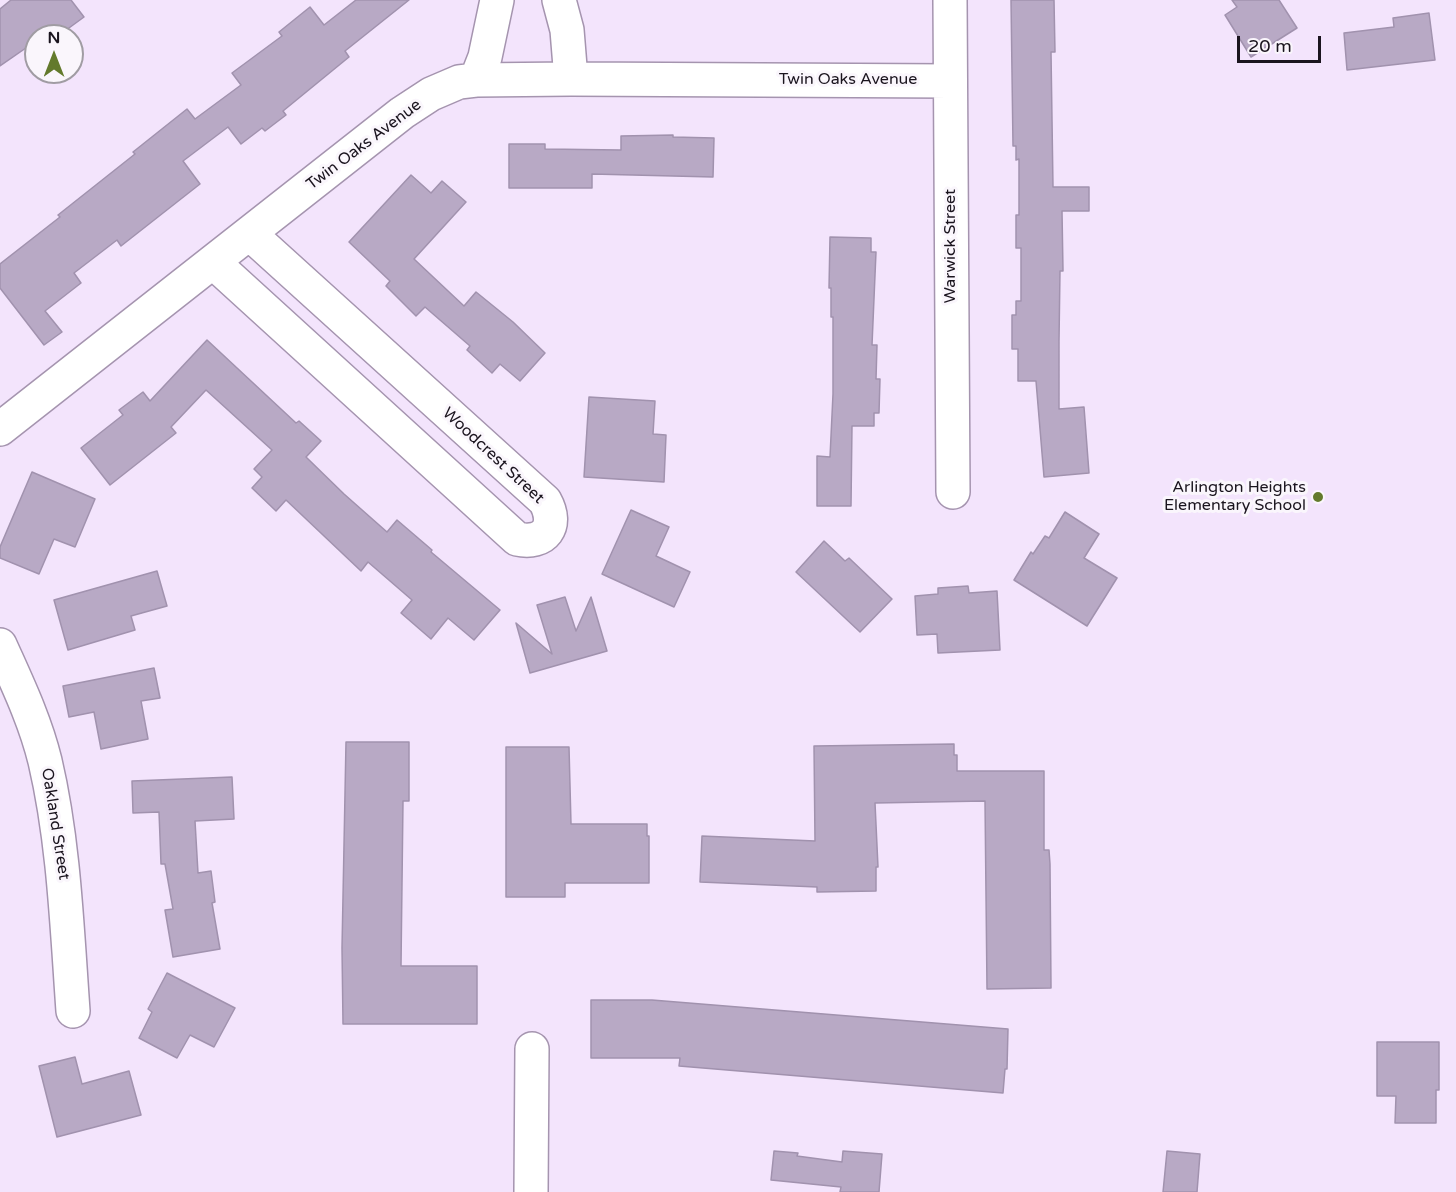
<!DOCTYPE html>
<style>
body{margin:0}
#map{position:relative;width:1456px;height:1192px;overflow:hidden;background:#f3e4fc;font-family:"Varela Round",sans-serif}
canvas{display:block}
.north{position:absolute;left:24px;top:24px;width:60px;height:60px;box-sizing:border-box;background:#faf6fc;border:2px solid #a09ca3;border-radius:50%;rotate:0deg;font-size:16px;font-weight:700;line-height:24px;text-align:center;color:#1a141e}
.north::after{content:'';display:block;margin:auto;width:21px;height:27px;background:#637a2c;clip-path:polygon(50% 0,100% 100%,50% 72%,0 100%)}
.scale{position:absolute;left:1237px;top:36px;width:84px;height:27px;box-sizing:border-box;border:3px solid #1a141e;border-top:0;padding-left:8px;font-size:18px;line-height:21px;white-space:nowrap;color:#1a141e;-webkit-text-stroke:4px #faf6fc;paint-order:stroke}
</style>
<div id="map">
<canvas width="1456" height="1192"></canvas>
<div class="north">N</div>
<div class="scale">20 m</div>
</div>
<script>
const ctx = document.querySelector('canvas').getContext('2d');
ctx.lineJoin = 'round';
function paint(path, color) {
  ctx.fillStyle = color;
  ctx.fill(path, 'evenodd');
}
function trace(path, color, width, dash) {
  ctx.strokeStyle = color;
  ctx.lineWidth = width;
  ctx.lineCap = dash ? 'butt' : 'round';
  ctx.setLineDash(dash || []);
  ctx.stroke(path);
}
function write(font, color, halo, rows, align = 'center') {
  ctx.font = font + ' "Varela Round",sans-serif';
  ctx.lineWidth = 6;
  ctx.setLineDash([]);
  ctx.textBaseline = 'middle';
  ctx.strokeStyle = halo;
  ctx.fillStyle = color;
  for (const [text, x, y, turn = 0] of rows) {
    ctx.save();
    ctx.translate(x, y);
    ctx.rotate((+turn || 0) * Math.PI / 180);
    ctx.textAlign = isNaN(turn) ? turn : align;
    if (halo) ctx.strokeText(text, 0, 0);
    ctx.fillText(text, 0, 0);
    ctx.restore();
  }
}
const building = new Path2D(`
 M11 0H71L84 17 58 36H36V41L0 66V9Z
 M356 0H409L345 51 349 57 283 111 286 115 265 131 262 128 241 144 228 127 183 161 200 184 121 246 117 240 74 273 81 283 45 311 62 332 44 345 0 288V264L60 217 58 215 135 154 133 152 187 109 195 119 241 85 232 73 282 36 279 32 310 7 324 25Z
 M1011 0H1054L1055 52H1051L1053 187H1089V211H1062L1063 271H1060L1059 341V409L1084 407 1089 473 1044 477 1036 381H1018V349H1012V315H1016V301H1021V248H1016V215H1019V159L1016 160V146H1013Z
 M1232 0H1279L1297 28 1251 57 1225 15 1237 7Z
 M1429 13 1435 60 1347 70 1344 33 1394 27 1393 18Z
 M673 135V137L714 138 713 177 592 174V188H509V144H545V149L621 150V136Z
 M411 175 431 193 442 181 466 202 414 259 464 306 476 292 513 322 545 353 520 381 500 364 492 373 467 350 470 346 425 307 416 316 386 286 390 281 349 242Z
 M830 237 871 238V252H876L872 345H877L876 379H880L879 413H874V426H852L851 506H817V456L830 457 833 394V317H831V288H829Z
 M207 340 296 423 299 421 321 441 306 457 344 494 387 532 397 520 432 550 431 552 500 610 474 640 448 618 431 639 401 613 412 600 368 562 361 571 286 500 276 511 252 488 262 477 254 469 272 450 206 390 171 427 176 433 110 485 81 448 123 415 119 410 143 392 150 401Z
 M589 397 655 401 653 434 666 435 664 482 584 477Z
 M32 472 95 499 75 547 54 539 39 574 0 558V547Z
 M631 510 669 527 656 556 690 572 674 607 602 574Z
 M1065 512 1099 534 1084 558 1117 578 1087 626 1014 580 1031 552 1033 554 1045 536 1049 538Z
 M824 541 845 561 849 558 892 599 860 632 796 572Z
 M157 571 167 606 131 616 135 630 68 650 54 600Z
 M968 586 969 593 997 591 1000 650 938 653 937 634 917 635 915 596 938 594V588Z
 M565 597 576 631 591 597 607 651 530 673 516 623 552 654 537 605Z
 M154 668 160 698 141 701 148 739 101 749 94 712 69 717 63 686Z
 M346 742H409V801H403L401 966H477V1024H343L342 948Z
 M954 744V755H957V771H1044V850H1049L1050 864 1051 988 987 989 985 801 875 803 878 867H876V891L817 892V887L700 882 702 836 815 841 814 746Z
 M506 747H569L571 824H647V836H649V883H565V897H506Z
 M232 777 234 819 195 821 198 873 211 871 215 902 212 903 220 949 173 957 165 910 173 909 165 864H161L159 812 133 813 132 781Z
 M167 973 235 1008 214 1047 190 1035 177 1058 139 1038 152 1012 148 1009Z
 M591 1000H652L1008 1029 1007 1069H1005L1003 1093 679 1066 680 1058H591Z
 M1377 1042H1439V1090H1436V1123H1395L1396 1096H1377Z
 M75 1057 82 1084 129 1071 141 1115 57 1137 39 1066Z
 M774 1151 798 1153 797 1156 842 1162 843 1151 882 1154 879 1192H840L841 1187 771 1180Z
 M1167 1151 1200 1154 1197 1192H1163Z`);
paint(building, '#b8a9c5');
trace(building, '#a192ae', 1.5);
const minor = new Path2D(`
 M559 0 567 30 571 79
 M950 0 953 492
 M476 80 485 57 497 0
 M213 262 517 539C545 545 559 526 545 501L250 234
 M0 429 402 113 431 94 459 82 476 80 571 79 950 81
 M0 645C17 683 35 720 45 761 64 842 67 928 73 1011
 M531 1192 532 1049`);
trace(minor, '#a594af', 36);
trace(minor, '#fff', 33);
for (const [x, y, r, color] of [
 [1318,497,6,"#637a2c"]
]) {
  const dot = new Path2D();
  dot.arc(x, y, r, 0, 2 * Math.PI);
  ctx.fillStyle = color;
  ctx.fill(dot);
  trace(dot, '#faf6fc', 2);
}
write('16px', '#1a141e', '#faf6fc', [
 ["Twin Oaks Avenue",848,80],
 ["Twin Oaks Avenue",364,145,-37],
 ["Warwick Street",951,246,-90],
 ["Woodcrest Street",493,456,43],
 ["Oakland Street",55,824,81]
]);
write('16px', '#1a141e', '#faf6fc', [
 ["Arlington Heights",1306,488],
 ["Elementary School",1306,506]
], 'right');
</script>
